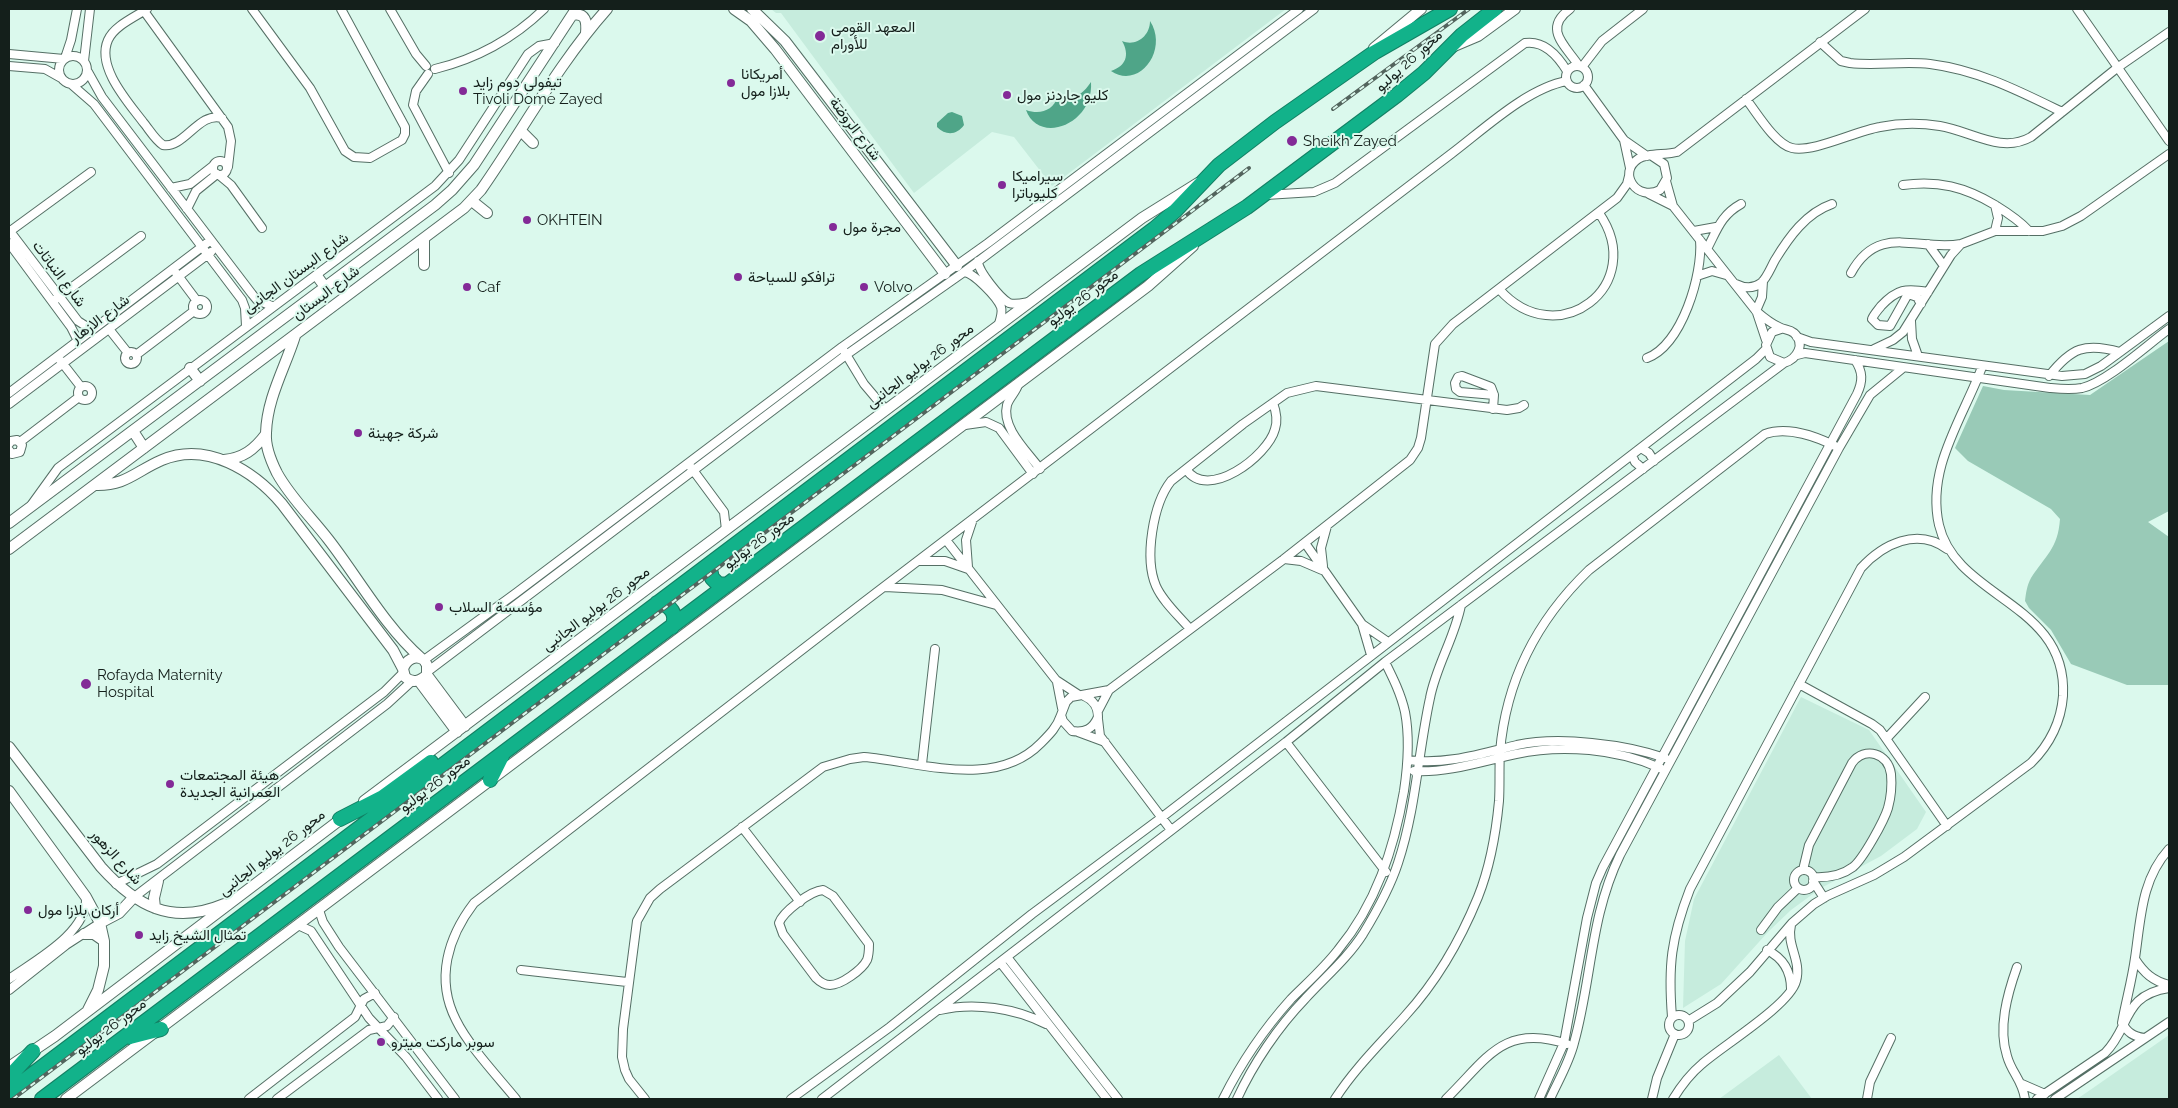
<!DOCTYPE html>
<meta charset="utf-8">
<style>
body{margin:0}
#map{position:relative;width:2178px;height:1108px;overflow:hidden;background:#dbf9ed;font-family:Raleway,sans-serif}
canvas{display:block}
.frame{position:absolute;inset:0;border:10px solid #141f1b;pointer-events:none}
</style>
<div id="map">
<canvas width="2178" height="1108"></canvas>
<div class="frame"></div>
</div>
<script>
const ctx = document.querySelector('canvas').getContext('2d');
ctx.lineJoin = 'round';
function paint(path, color) {
  ctx.fillStyle = color;
  ctx.fill(path, 'evenodd');
}
function trace(path, color, width, dash) {
  ctx.strokeStyle = color;
  ctx.lineWidth = width;
  ctx.lineCap = dash ? 'butt' : 'round';
  ctx.setLineDash(dash || []);
  ctx.stroke(path);
}
function write(font, color, halo, rows, align = 'center') {
  ctx.font = font + ' Raleway,Vazirmatn,sans-serif';
  ctx.lineWidth = 4;
  ctx.setLineDash([]);
  ctx.textBaseline = 'middle';
  ctx.strokeStyle = halo;
  ctx.fillStyle = color;
  for (const [text, x, y, turn = 0] of rows) {
    ctx.save();
    ctx.translate(x, y);
    ctx.rotate((+turn || 0) * Math.PI / 180);
    ctx.textAlign = isNaN(turn) ? turn : align;
    if (halo) ctx.strokeText(text, 0, 0);
    ctx.fillText(text, 0, 0);
    ctx.restore();
  }
}
paint(new Path2D(`
 M771 9H1286L1052 186 1014 137 992 132 914 193 781 13H776Z
 M1801 697 1869 730 1926 812 1917 829 1881 856 1821 888 1791 910 1768 932 1721 984 1683 1008 1685 941 1694 899Z
 M2169 1035V1099H2077L2093 1088Z
 M1779 1055 1812 1099H1719Z`), '#c6ecdd');
paint(new Path2D(`
 M2169 341V511L2148 522 2169 537V685H2127L2071 664 2051 630 2029 608 2025 601C2026 593 2027 585 2031 578 2045 556 2058 549 2060 519L2051 509 1968 461 1955 448 1983 386 2004 390 2090 395Z`), '#99cab7');
paint(new Path2D(`
 M1150 21C1169 50 1139 90 1111 71 1126 66 1130 55 1122 41 1136 47 1150 36 1150 21Z
 M1091 82C1094 125 1038 145 1026 110 1040 115 1053 111 1058 96 1074 101 1082 95 1091 82Z
 M952 112 962 116 964 125C957 135 946 136 937 127V123L948 113Z`), '#4fa588');
const street = new Path2D(`
 M147 9C135 17 114 26 108 40 96 67 128 102 143 122 149 129 155 140 163 145 184 149 199 111 222 118
 M252 9 310 88 345 151 354 157 370 158 402 140 405 134V127L341 9
 M390 9 416 54 426 66
 M1570 9C1542 29 1566 46 1579 66
 M2077 9 2169 141
 M144 11 228 127 231 141 228 167
 M1820 42 1841 61 1850 63C1876 66 1903 61 1930 64 1978 70 2019 91 2062 112
 M9 54 64 59
 M59 70a14 14 0 1 1 28 0a14 14 0 1 1-28 0Z
 M65 58 71 40 77 9
 M84 61 90 9
 M9 66 45 69 61 78
 M1566 77a11 11 0 1 1 22 0a11 11 0 1 1-22 0Z
 M1582 67 1602 41 1643 9
 M435 69C476 59 513 39 544 9
 M88 72 102 97 252 294 257 300 272 306
 M428 74 416 91 413 105 449 173
 M71 84 94 104 242 300 245 308 246 326
 M1584 85 1624 140 1647 156
 M1746 99C1757 113 1775 144 1792 148 1813 153 1856 131 1880 127 1900 123 1920 123 1940 126 1971 131 2001 154 2031 137L2117 68 2169 32
 M1624 140 1630 168
 M1652 156 1664 164 1667 178 1660 190C1637 202 1617 173 1638 159 1646 153 1666 155 1677 152L1865 9
 M213 168a7 7 0 1 1 14 0a7 7 0 1 1-14 0Z
 M219 175 231 185 262 228
 M1666 181 1673 206
 M1903 185C1938 180 1965 187 1995 205 2008 213 2019 220 2029 231
 M171 188 190 184 213 166
 M1649 194 1673 206 1756 311C1763 317 1770 323 1779 327 1784 330 1789 329 1794 333 1806 344 1797 359 1784 363L1770 357 1766 345 1772 332 1781 329
 M1266 195 1314 192 1335 183 1525 43C1545 40 1558 56 1567 71
 M187 209 196 191 217 174
 M9 230 78 321 92 330
 M1694 231 1716 227
 M1995 231 1998 218 1995 205
 M9 232 91 172
 M9 243 71 327 78 341
 M1928 244 1944 266
 M1707 249C1717 230 1721 215 1741 204
 M978 261C978 271 1000 298 1009 303 1015 305 1023 303 1029 302
 M964 272C974 273 997 297 1001 307 1003 313 1000 320 998 327
 M176 273 197 301
 M1851 273C1879 222 1918 252 1961 244
 M1697 276 1712 271 1726 275
 M1736 284C1744 288 1753 289 1761 283 1767 278 1771 267 1775 260 1789 237 1806 213 1832 204
 M1499 289C1557 355 1649 285 1599 213
 M56 299 141 236
 M193 307a7 7 0 1 1 14 0a7 7 0 1 1-14 0Z
 M1921 304 1917 297 1908 294 1890 326 1878 325 1872 319C1874 314 1878 310 1881 306 1897 289 1906 288 1928 292
 M1756 311 1762 297 1763 281
 M1757 313 1766 340
 M1911 321 1912 339 1918 356
 M109 329 128 353
 M1797 337 1811 342 2062 376 2085 374 2101 366 2169 316
 M1874 349 1893 340 1903 332 1951 255 1961 244 1995 231H2043L2062 226 2081 216 2169 154
 M844 351 864 384 886 410
 M125 358a6 6 0 1 1 12 0a6 6 0 1 1-12 0Z
 M136 355 194 311
 M1797 355 1805 353 2050 388C2061 389 2071 390 2082 388 2107 382 2147 345 2169 329
 M1647 358C1682 345 1703 274 1700 240
 M60 360 81 387
 M2049 376C2071 348 2085 342 2120 352
 M1018 385C1016 392 1009 398 1007 405 1001 428 1028 452 1040 469
 M78 393a7 7 0 1 1 14 0a7 7 0 1 1-14 0Z
 M9 393 211 240
 M9 404 211 252
 M1493 409 1494 395 1491 387 1462 376 1458 377 1455 383 1456 389 1460 392 1494 395
 M965 425 986 422 999 428 1033 474
 M20 442 79 397
 M9 444 11 441 17 440 22 445 20 452 12 454 9 450
 M1641 448 1649 453 1654 461
 M1632 455 1635 462 1643 469
 M690 466 724 512 726 530
 M1186 469C1207 502 1268 456 1275 429 1278 420 1276 411 1273 403
 M32 504 58 468 435 186 459 160 528 54 539 46 555 43
 M946 540 1056 680 1079 695
 M1305 543 1362 624 1371 655
 M1284 559 1301 561 1322 570
 M919 561H945L968 569
 M1323 566 1321 548 1327 526
 M968 567 966 540 972 522
 M885 587 942 590 996 605
 M1362 624 1388 642
 M1190 629C1179 616 1163 602 1156 586 1144 558 1153 504 1171 481L1243 424 1287 393 1316 386 1507 410 1519 408 1524 405
 M424 660 516 593 842 347 988 243 1299 9
 M427 672 846 355 964 272 1314 9
 M1057 682 1062 708
 M1799 684 1872 724 1880 730 1947 826
 M1084 696C1093 700 1098 706 1098 717 1093 729 1085 733 1072 731L1063 721 1061 715 1066 702 1071 697 1109 690 1284 559 1410 460 1418 448 1421 438 1435 344 1453 324 1617 198 1627 184 1629 176
 M1098 711 1109 690
 M1098 719 1100 736 1171 830
 M1078 732 1105 742
 M1887 738 1925 697
 M1286 742 1386 872
 M1408 760C1446 765 1480 754 1517 745 1559 736 1625 744 1665 758
 M922 764 935 649
 M1414 771C1448 773 1483 761 1516 754 1562 744 1618 749 1660 768
 M742 827 800 902
 M1803 870 1809 845 1852 763C1865 746 1888 753 1891 774 1892 785 1891 797 1888 808 1884 821 1863 859 1853 867 1841 876 1828 878 1813 877
 M1794 880a10 10 0 1 1 20 0a10 10 0 1 1-20 0Z
 M1813 881 1824 898
 M116 884 157 864 384 692 403 673
 M823 890 833 896 869 944C869 950 869 955 867 960 862 970 841 985 830 985 824 985 820 982 816 978L783 934 779 923C783 912 810 891 823 890Z
 M133 898 387 704 412 681
 M319 910 323 922 339 947 455 1099
 M298 925 311 931 369 1018 406 1057 438 1099
 M1761 930 1778 907 1798 888
 M1767 950C1783 958 1791 971 1791 989
 M1007 957 1118 1099
 M2135 959C2144 973 2153 981 2169 985
 M1000 962 1107 1099
 M2017 967C2007 995 1998 1028 2007 1056 2012 1074 2022 1079 2025 1099
 M521 970 627 982
 M9 979C34 961 88 933 86 897
 M9 990 66 945 100 923
 M940 1010C974 1002 1015 1008 1046 1024
 M1669 1025a10 10 0 1 1 20 0a10 10 0 1 1-20 0Z
 M1672 1017C1668 966 1671 938 1690 889L1861 568C1883 544 1917 527 1947 549
 M1688 1021 1717 1003 1750 972 1792 923 1814 904 1827 896 1874 875 1904 857 2031 763C2050 744 2061 722 2063 696 2068 602 1956 599 1939 525 1926 468 1963 418 1982 367
 M2144 1038C2133 1036 2128 1033 2122 1023 2126 1001 2132 980 2135 958 2141 918 2141 880 2169 849
 M2022 1084 2045 1094
 M249 1099 355 1017 364 999 375 993
 M277 1099 369 1030 387 1026 394 1017
 M516 1099C498 1077 468 1045 456 1020 435 979 448 937 474 903L860 605 1451 154C1483 130 1527 88 1567 81
 M645 1099 629 1079 625 1070 622 1057 623 1029 637 921 650 898 660 889 823 767 850 759 864 757C921 762 995 790 1041 743 1050 734 1057 727 1061 715
 M791 1099 890 1027 1032 914 1161 818 1756 359 1766 349
 M822 1099 1286 742 1385 662 1784 363
 M1223 1099C1241 1063 1264 1029 1291 999 1307 983 1324 968 1338 950 1376 904 1394 849 1404 791 1408 764 1410 738 1405 712 1401 694 1393 678 1385 662
 M1237 1099C1253 1064 1278 1027 1305 999 1325 977 1347 959 1363 934 1377 911 1390 888 1398 863 1416 809 1418 753 1430 698 1436 666 1455 637 1461 605
 M1335 1099C1355 1068 1381 1043 1405 1016 1437 981 1460 941 1478 897 1490 867 1496 833 1499 801 1500 785 1499 769 1500 752 1506 680 1537 620 1589 570L1765 434C1788 426 1818 437 1839 448
 M1446 1099C1487 1059 1503 1023 1567 1044
 M1539 1099 1564 1043 1587 918 1596 883 1603 867 1857 394C1863 381 1863 372 1855 360
 M1550 1099C1558 1081 1569 1063 1574 1043 1592 979 1590 917 1620 855L1839 448 1870 395 1903 368
 M1652 1099 1657 1078 1675 1034
 M1673 1099C1681 1086 1690 1074 1702 1064 1722 1046 1790 1005 1796 981 1802 961 1786 945 1791 925
 M1867 1099 1870 1082 1891 1038
 M2037 1099 2105 1053C2131 1027 2122 995 2169 988
 M2055 1099 2169 1022`);
const secondary = new Path2D(`
 M734 9 751 21 775 49 945 274
 M752 9 785 41 957 266
 M572 15C586 12 587 22 586 33
 M1452 47 1478 36 1515 9
 M1374 48 1421 9
 M521 131 533 143
 M472 201 487 213
 M424 239V265
 M317 276 325 287
 M295 336C285 368 267 398 266 433 265 446 271 461 277 473 290 497 311 517 328 539 357 576 385 627 421 658
 M190 368 200 381
 M133 431 144 448
 M224 460C243 458 254 450 266 434
 M95 485C126 486 136 471 162 460 207 441 254 471 282 504L393 650 403 669
 M9 523 435 205 452 190 474 165 576 9
 M9 549 464 208 481 190C523 130 558 64 607 9
 M427 675C420 681 413 684 405 677L403 669C406 660 415 654 424 660L427 665V675L465 726
 M419 681 457 732
 M9 747 101 867C136 906 172 926 224 904
 M9 791 86 897 100 923 104 941V966L98 990 88 1010
 M364 801 1142 218 1198 183
 M155 908 154 898 158 881
 M100 923 119 913 133 898
 M84 934H94L104 941
 M9 1067 55 1036 345 816
 M66 1099 1148 286 1193 246`);
const highway = new Path2D(`
 M709 565 712 578 718 584 727 585
 M657 603C671 604 678 615 672 627
 M490 780 502 756
 M340 819 383 797 431 762
 M130 1037 161 1029
 M9 1077 33 1051
 M9 1092 1154 229 1175 211 1219 165 1275 122 1375 52 1450 9
 M42 1099 1141 274 1247 207 1397 95 1424 73 1462 35 1495 9`);
trace(street, '#556f65', 10);
trace(secondary, '#556f65', 12);
trace(highway, '#137f63', 16);
trace(street, '#fff', 8);
trace(secondary, '#fff', 10);
trace(highway, '#12b28a', 14);
const rail = new Path2D(`
 M1333 109 1469 9
 M13 1099 1249 168`);
trace(rail, '#53645d', 4);
trace(rail, '#dbf9ed', 2, [5.5]);
for (const [x, y, r, color] of [
 [820,36,6,"#832a97"],
 [731,83,5,"#832a97"],
 [463,91,5,"#832a97"],
 [1007,95,5,"#832a97"],
 [1292,141,6,"#832a97"],
 [1002,185,5,"#832a97"],
 [527,220,5,"#832a97"],
 [833,227,5,"#832a97"],
 [738,277,5,"#832a97"],
 [467,287,5,"#832a97"],
 [864,287,5,"#832a97"],
 [358,433,5,"#832a97"],
 [439,607,5,"#832a97"],
 [86,684,6,"#832a97"],
 [170,784,5,"#832a97"],
 [28,910,5,"#832a97"],
 [139,935,5,"#832a97"],
 [381,1042,5,"#832a97"]
]) {
  const dot = new Path2D();
  dot.arc(x, y, r, 0, 2 * Math.PI);
  ctx.fillStyle = color;
  ctx.fill(dot);
  trace(dot, '#dbf9ed', 2);
}
write('15px', '#141f1b', '#dbf9ed', [
 ["المعهد القومى",831,27],
 ["للأورام",831,44],
 ["أمريكانا",741,74],
 ["بلازا مول",741,91],
 ["تيفولى دوم زايد",473,82],
 ["Tivoli Dome Zayed",473,99],
 ["كليو جاردنز مول",1017,95],
 ["Sheikh Zayed",1303,141],
 ["سيراميكا",1012,176],
 ["كليوباترا",1012,193],
 ["OKHTEIN",537,220],
 ["مجرة مول",843,227],
 ["ترافكو للسياحة",748,277],
 ["Caf",477,287],
 ["Volvo",874,287],
 ["شركة جهينة",368,433],
 ["مؤسسة السلاب",449,607],
 ["Rofayda Maternity",97,675],
 ["Hospital",97,692],
 ["هيئة المجتمعات",180,775],
 ["العمرانية الجديدة",180,792],
 ["أركان بلازا مول",38,910],
 ["تمثال الشيخ زايد",149,935],
 ["سوبر ماركت ميترو",391,1042]
], 'left');
write('15px', '#141f1b', '#dbf9ed', [
 ["محور 26 يوليو",1409,61,-42],
 ["شارع الروضة",855,129,53],
 ["شارع البستان الجانبى",296,273,-36],
 ["شارع النباتات",59,274,53],
 ["شارع البستان",326,293,-37],
 ["محور 26 يوليو",1083,298,-37],
 ["شارع الازهار",100,319,-37],
 ["محور 26 يوليو الجانبى",920,366,-37],
 ["محور 26 يوليو",759,541,-37],
 ["محور 26 يوليو الجانبى",596,609,-37],
 ["محور 26 يوليو",435,784,-37],
 ["محور 26 يوليو الجانبى",272,853,-38],
 ["شارع الزهور",116,857,48],
 ["محور 26 يوليو",111,1027,-37]
]);
</script>
